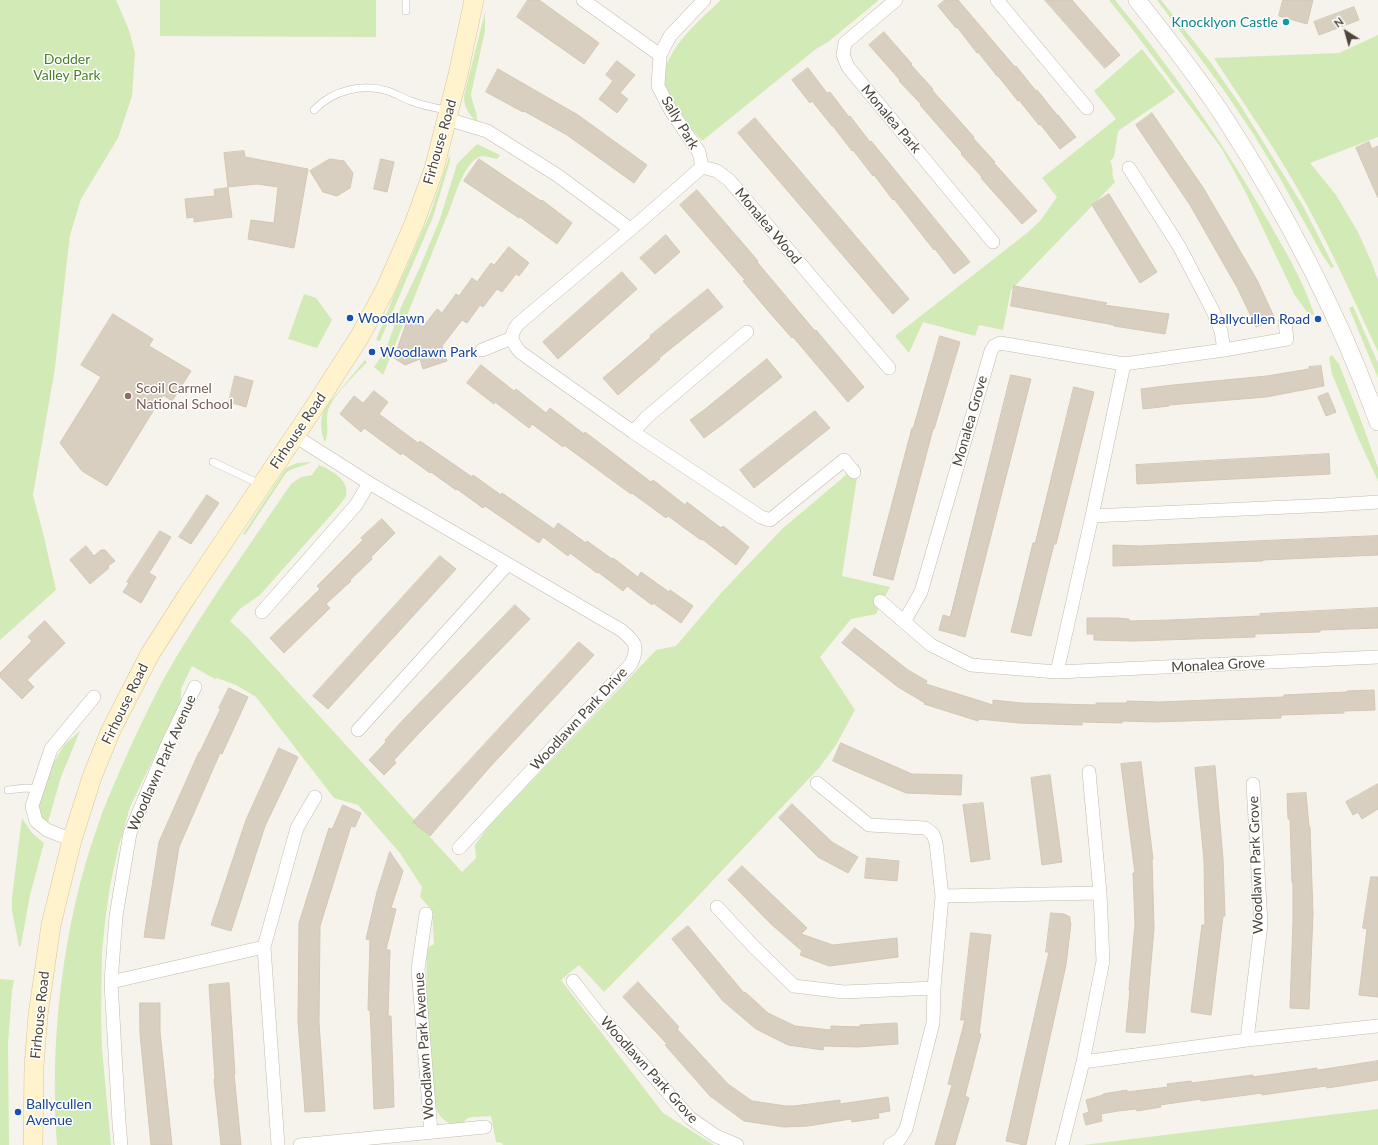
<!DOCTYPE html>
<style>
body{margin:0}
#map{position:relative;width:1378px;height:1145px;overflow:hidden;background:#f6f3ec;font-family:Lato,sans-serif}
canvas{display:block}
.north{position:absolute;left:1326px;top:12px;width:40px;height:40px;-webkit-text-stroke:3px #fff;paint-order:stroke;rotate:323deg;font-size:11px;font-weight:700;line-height:16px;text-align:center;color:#4b4439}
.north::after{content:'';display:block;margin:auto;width:14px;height:18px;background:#4b4439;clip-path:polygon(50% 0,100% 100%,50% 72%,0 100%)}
</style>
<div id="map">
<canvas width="1378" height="1145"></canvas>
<div class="north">N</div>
</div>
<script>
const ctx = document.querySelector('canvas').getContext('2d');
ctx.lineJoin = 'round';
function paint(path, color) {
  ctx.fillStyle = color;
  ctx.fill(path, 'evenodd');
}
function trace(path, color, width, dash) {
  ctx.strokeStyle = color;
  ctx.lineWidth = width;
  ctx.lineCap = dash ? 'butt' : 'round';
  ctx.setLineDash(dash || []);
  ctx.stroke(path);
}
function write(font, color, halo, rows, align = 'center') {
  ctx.font = font + ' Lato,sans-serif';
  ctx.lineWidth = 3;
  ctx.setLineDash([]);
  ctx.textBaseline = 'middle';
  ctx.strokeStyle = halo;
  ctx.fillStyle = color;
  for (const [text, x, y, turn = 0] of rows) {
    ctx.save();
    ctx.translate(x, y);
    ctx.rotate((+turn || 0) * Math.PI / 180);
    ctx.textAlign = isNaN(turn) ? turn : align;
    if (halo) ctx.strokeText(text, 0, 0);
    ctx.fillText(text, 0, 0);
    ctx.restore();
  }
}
paint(new Path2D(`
 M0 0H116L129 30 135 53 132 96 118 138 81 199 70 235 68 252 55 368 33 495 44 537 56 590 0 640Z
 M160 0H376V37L160 36Z
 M721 0H879L828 42 816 49 702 141C691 127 669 105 665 88 657 55 700 20 721 0Z
 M1109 0H1115C1172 69 1222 141 1267 219 1284 249 1303 280 1314 314L1310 316 1294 294 1246 193 1222 149 1136 34Z
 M1157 0H1161L1211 63 1239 103 1303 206 1334 267 1331 268 1323 256 1281 180 1254 135 1223 89Z
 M485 12V31L471 94C472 103 478 113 477 122 469 115 464 107 464 96Z
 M1378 35V137L1310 163 1336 195 1358 232 1371 261 1378 280V352C1352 296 1327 239 1296 186 1271 142 1241 100 1214 58L1339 53Z
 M1142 49 1175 92 1118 131 1114 157 1110 161C1115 169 1110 173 1115 182L1011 290 1003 330 979 325 975 336 923 322 909 353 895 336 1027 233 1040 221 1057 197 1042 178 1116 119 1094 91Z
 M477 144 500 155 497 159C491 158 484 155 479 157 465 163 456 192 451 206L383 375 374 367 386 349 401 307 420 267 440 219 457 164Z
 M450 154V161L433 217 380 341 376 340 392 300 430 214Z
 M304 294 316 298 332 320 317 348 288 339Z
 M1353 306 1378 363V378L1349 308Z
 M1332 355 1339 364 1362 423 1378 468V481L1359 440 1332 374 1329 357Z
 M365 360 367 362C357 373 331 397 328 411 325 421 330 432 325 442 320 430 320 421 324 409Z
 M311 462C303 467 293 467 286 473L245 535 243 534 286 468 297 463Z
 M859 464 842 576 890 587 876 614 851 619 820 657 855 710 836 745 819 768 682 913 604 992 579 965 561 980 663 1113 714 1145H503L502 1143 496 1142 491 1116C484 1117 474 1116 468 1118 465 1120 464 1123 460 1124 447 1126 438 1117 435 1105 429 1053 425 1001 427 948L434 944 432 910 420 897 422 887 400 853 358 805 334 798 256 697 236 685 217 678 215 679 192 666 181 689V698L180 703 130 807 118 849 110 886 105 922 102 952 101 1020 102 1049 111 1145H57C49 1042 63 922 98 825 104 806 113 787 121 768 134 738 148 709 163 680 201 612 248 548 291 484L301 477 312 475 319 465C331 470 350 480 346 496 345 499 340 504 338 507L260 595 241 608 230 621 248 638 462 872 476 858 475 845 488 827 656 650 676 646 722 592 782 529Z
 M80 731 61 777 48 822 43 821 38 806 49 770 64 745Z
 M22 818 32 833 44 843 30 895 21 945 19 947 12 910V897Z
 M0 979 14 980 12 990 8 1044 9 1145H0Z
 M1378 1109V1145H1083Z`), '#d2eab5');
const building = new Path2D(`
 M528 0H539L599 43 584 64 517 17Z
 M945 0H958L1015 67 1016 66 1036 91 1037 90 1057 115H1058L1076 137 1060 149 1040 124 1039 125 1019 100 1018 101 998 76H997L978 52 977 53 957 27 956 28 938 6Z
 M1045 0H1072L1120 55 1105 68Z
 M1283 0H1313L1307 24 1279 16Z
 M1354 7 1359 20 1319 35 1314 22Z
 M884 32 912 64 911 65 933 89 932 90 974 137 973 138 995 162 994 163 1037 211 1022 224 981 178 982 177 961 154 962 153 920 105 921 104 899 81 900 80 869 45Z
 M617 61 635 75 620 93 628 99 617 113 599 99 613 81 606 75Z
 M808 68 827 93 830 92 849 117 850 116 870 142 871 141 970 262 954 274 935 249 934 250 894 199 893 200 874 175 873 176 853 150 852 151 833 126H832L812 101 810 103 792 80Z
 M498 69 578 115 647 165 634 183 567 135 524 111 523 112 486 92Z
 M1152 113 1204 189 1257 280 1275 319 1256 327 1238 289 1190 205 1136 125Z
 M755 118 909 299 893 314 738 133Z
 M1369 142 1372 149 1378 146V198L1356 148Z
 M244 151 245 157 308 169 294 248 248 239 251 220 274 223 278 187 257 184 228 187 224 153Z
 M330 159 344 161 353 173 350 188 337 196 323 192 310 171Z
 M381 159 394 162 387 192 374 189Z
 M479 159 541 201 542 200 572 223 557 244 520 217 519 218 464 181Z
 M228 188 232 217 194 222V217L187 218 185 199 215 196 214 190Z
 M697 190 758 261 757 262 815 331 816 330 864 387 848 402 793 337 792 338 769 312 743 281 745 280 680 205Z
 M1109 194 1157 272 1140 283 1092 205Z
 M666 235 680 252 655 274 640 258Z
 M509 247 529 263 519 276 516 274 502 292 497 289 483 307 480 305 467 323 462 320 442 346 447 361 423 369 420 359 405 365 394 358 408 318 423 327 437 309 442 313 456 294 459 296 472 278 477 282 491 263 494 265Z
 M622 272 637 289 558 359 543 342Z
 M1014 286 1107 303 1104 305 1169 314 1165 334 1114 326V325L1011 306Z
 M708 289 723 307 659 358 660 359 618 395 603 378 651 337 650 336Z
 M113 314 153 339 149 346 191 371 172 401 163 395 107 486 82 471 60 443 101 377 81 365Z
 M940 336 960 342 934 429H933L893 580 873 575 912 428H913Z
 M767 359 782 377 723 424 704 438 690 420 704 410Z
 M481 365 514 391 516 389 546 413 550 408 584 434 585 432 651 482 653 480 685 505 687 502 721 528 723 526 749 547 736 565 702 539 701 540 668 516 666 518 632 493 631 494 564 445 563 447 532 424 529 428 495 402 494 404 467 383Z
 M1321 366 1324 386 1266 397 1169 405V406L1143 409 1141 389 1173 385 1267 376 1309 369V367Z
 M1011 375 1031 379 965 637 939 630 943 615 950 617Z
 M235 376 253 381 246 407 229 402Z
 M1074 387 1094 392 1056 544H1054L1031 636 1011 632 1033 543H1035Z
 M374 391 388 402 379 414 418 443 420 441 472 477 473 475 501 495 502 493 554 529 558 523 586 543 587 541 612 559 613 558 638 577 641 572 669 592 670 590 693 606 681 623 653 603 652 605 627 586 623 591 598 572 597 573 570 553 568 556 543 537 539 543 485 506 483 508 457 489 456 490 431 472 430 473 402 453 401 455 364 428 361 432 340 414 354 396 363 403Z
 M1328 393 1336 412 1326 416 1318 397Z
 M815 411 830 428 754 488 740 470Z
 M1329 454 1330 474 1137 484 1136 465Z
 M207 495 219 503 191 544 179 537Z
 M382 519 395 533 371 557 372 559 350 580 351 581 326 604 330 608 284 653 270 638 320 589 317 586 363 540 361 538Z
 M160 531 171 537 149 573 156 577 141 603 123 592 129 583 127 582Z
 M1378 536V555L1263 560V561L1113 566V545L1139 546Z
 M86 546 94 556 101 550H105L115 561 108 566 109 568 90 584 70 560Z
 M440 556 456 569 328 709 313 696Z
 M515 605 530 619 422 730 394 760 396 763 384 775 369 760 386 742 385 740 403 720Z
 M1378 608V628L1320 630V632L1255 634V637L1133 641 1094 640V634H1087V618H1117L1129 619V621L1170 620 1261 616 1260 614Z
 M45 621 65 643 27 680 34 687 22 699 0 677V673L32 641 28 637Z
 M855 628 908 670 927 681 926 684 993 705V700L1021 703 1096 705V703H1127V701L1159 702 1284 697V695L1347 692V691L1374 690 1375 710 1344 711V713L1281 715V718L1154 722 1122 721V723L1082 722V725L1019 723 979 719 978 721 924 704 925 703 898 687 842 643Z
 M579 642 594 655 489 768 430 836 413 822Z
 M229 688 248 697 222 754 220 753 179 847 164 939 144 937 159 842 199 752H200L221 708H219Z
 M841 743 912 774 962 775 961 795 906 793 848 768 833 761Z
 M279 748 298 757 265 826 231 931 211 925 246 820Z
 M1141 762 1153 859H1152L1154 928 1145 1033 1126 1032 1130 990H1129L1135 924 1133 873H1135L1121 764Z
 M1215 766 1223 859 1225 916H1223L1211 1015 1191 1012 1202 925H1205L1204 860 1195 768Z
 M1050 775 1062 862 1042 865 1031 778Z
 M1378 784V809L1362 819 1358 812 1353 815 1346 802Z
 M1306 793 1309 827H1310L1313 914 1309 1009 1290 1008 1293 921V883H1292L1290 819H1288L1287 794Z
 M983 803 990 859 971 862 963 805Z
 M792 804 832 842 858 857 848 873 818 857 779 818Z
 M343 805 361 813 355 827 351 826 320 926 319 1022 325 1111 305 1112 298 1021 299 923 329 828 332 829Z
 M390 852 403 871 391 908 396 909 386 950H390L388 1016H391L394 1107 374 1109 371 1031 370 1010H368L370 940 366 939 377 892Z
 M867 858 899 861 897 881 865 878Z
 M742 866 807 928 801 934 833 945 897 938 898 957 829 966 800 955 802 951 771 924 728 880Z
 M1371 877H1378V997L1359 995 1367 929 1363 928Z
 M1051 913 1064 914 1070 917V922L1071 923 1066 965 1026 1145H1024L1006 1141 1049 952H1046Z
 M688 926 744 993 745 992 768 1013 795 1026 831 1030V1026L860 1027V1025L897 1023 898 1044 858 1047 824 1046 823 1050 788 1045 756 1029 723 1001 672 939Z
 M971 933 991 935 979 1034H981L965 1096 969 1098 955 1145H935L952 1085 948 1084 965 1020H961Z
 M638 982 679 1027 677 1029 728 1084 752 1101 786 1106H794L840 1100V1104L888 1097 890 1111 878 1113 879 1118 852 1122 851 1119 808 1126 784 1127 744 1121 710 1096 665 1045 667 1044 623 997Z
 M229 983 235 1074H234L241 1145H221L214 1079H215L209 985Z
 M140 1003H160V1032L172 1145H151L140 1034Z
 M1378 1061V1080L1327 1088 1326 1086 1262 1095V1093L1201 1101V1099L1160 1105 1161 1107 1137 1111 1136 1109 1118 1111 1101 1114 1102 1121 1086 1125 1083 1114 1089 1112 1086 1100 1103 1095V1094L1127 1090V1092L1168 1087 1167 1084 1191 1081 1192 1083 1253 1075V1077L1317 1068V1070Z`);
paint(building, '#d8cfc1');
trace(building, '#d3c7b4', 1);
const service = new Path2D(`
 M406 11V0
 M314 110C333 90 363 83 388 91 396 94 403 98 411 101 423 106 435 108 447 110
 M213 462 260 484
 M8 790 25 788 38 789`);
const minor = new Path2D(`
 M583 0 660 55
 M896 0 845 43 843 55 848 67 993 242
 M997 0 1087 108
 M447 119 487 131 557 175 630 229
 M702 167 699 152 671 111 658 86 660 55 670 36 704 0
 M1129 168 1179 246 1213 311 1221 331 1224 350
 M482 350 512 338
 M633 432 647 417 747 332
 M295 436 369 483 621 630C636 642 639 647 631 664L459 848
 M854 472 844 460 770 520 761 517 633 432 520 352C511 341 509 336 518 324L644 218 702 167 717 171 729 180 889 368
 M1378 502 1332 505 1092 516 1057 672 1378 657
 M1092 516 1124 364
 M880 601 931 645 971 665 1057 672
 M262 612 356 505 369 483
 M904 622 921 592 991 351 994 346 1000 343 1124 364 1224 350 1287 339 1285 322
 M195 687 168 743 130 833 116 916 111 982 264 947 278 1145
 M358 730 507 565
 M1089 772 1100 893
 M817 783 869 825 925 828 933 834 936 843 942 896
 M72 840 47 830 36 821 32 806 51 749 94 697
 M717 907 754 947 794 986 844 992 934 988
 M426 914 418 969 431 1132
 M264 947 297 828 315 797
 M573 981 598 1013 690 1118 716 1136 737 1145
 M111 982 119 1123 121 1145
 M1247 1040 1261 924 1253 784
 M1083 1062 1247 1040 1378 1026
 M300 1145 485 1127
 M890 1145 899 1140 906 1129 933 1023 934 988 942 896 1100 893 1103 961 1083 1062 1062 1145`);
const tertiary = new Path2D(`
 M1137 0C1167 38 1197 76 1224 117 1286 213 1339 314 1378 422`);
const secondary = new Path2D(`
 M33 1145 34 1066 38 1015 51 925 72 840 92 777 111 730 150 654 187 596 317 403 360 336 385 290 414 224 434 169 458 75 474 0`);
trace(service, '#c2bbae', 8);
trace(minor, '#c2bbae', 14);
trace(tertiary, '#c2bbae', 18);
trace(secondary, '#d6c79b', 20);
trace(service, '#fff', 7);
trace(minor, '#fff', 13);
trace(tertiary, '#fff', 17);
trace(secondary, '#fff3cd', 19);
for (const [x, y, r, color] of [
 [1286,22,4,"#0f9aa8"],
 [350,318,4,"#1a4fb4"],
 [1318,319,4,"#1a4fb4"],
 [372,352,4,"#1a4fb4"],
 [128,396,4,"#8d6e63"],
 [18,1112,4,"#1a4fb4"]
]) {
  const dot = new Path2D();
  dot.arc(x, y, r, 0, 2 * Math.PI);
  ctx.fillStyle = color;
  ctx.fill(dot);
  trace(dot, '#fff', 1.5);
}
write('14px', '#0d838f', '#fff', [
 ["Knocklyon Castle",1278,22]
], 'right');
write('14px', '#4a7f2a', '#fff', [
 ["Dodder",67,59],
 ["Valley Park",67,75]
]);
write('14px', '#4b4439', '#fff', [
 ["Monalea Park",891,119,50],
 ["Sally Park",680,123,59],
 ["Firhouse Road",440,142,-74],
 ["Monalea Wood",768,226,50],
 ["Monalea Grove",970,421,-74],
 ["Firhouse Road",298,431,-56],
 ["Monalea Grove",1218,665,-3],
 ["Firhouse Road",125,704,-64],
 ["Woodlawn Park Drive",579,719,-47],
 ["Woodlawn Park Avenue",162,763,-66],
 ["Woodlawn Park Grove",1256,865,-92],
 ["Firhouse Road",40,1015,-84],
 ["Woodlawn Park Avenue",424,1046,-94],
 ["Woodlawn Park Grove",649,1070,48]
]);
write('14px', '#164399', '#fff', [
 ["Woodlawn",358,318],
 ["Ballycullen Road",1310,319,"right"],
 ["Woodlawn Park",380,352],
 ["Ballycullen",26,1104],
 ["Avenue",26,1120]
], 'left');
write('14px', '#785e54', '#fff', [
 ["Scoil Carmel",136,388],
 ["National School",136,404]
], 'left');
</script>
